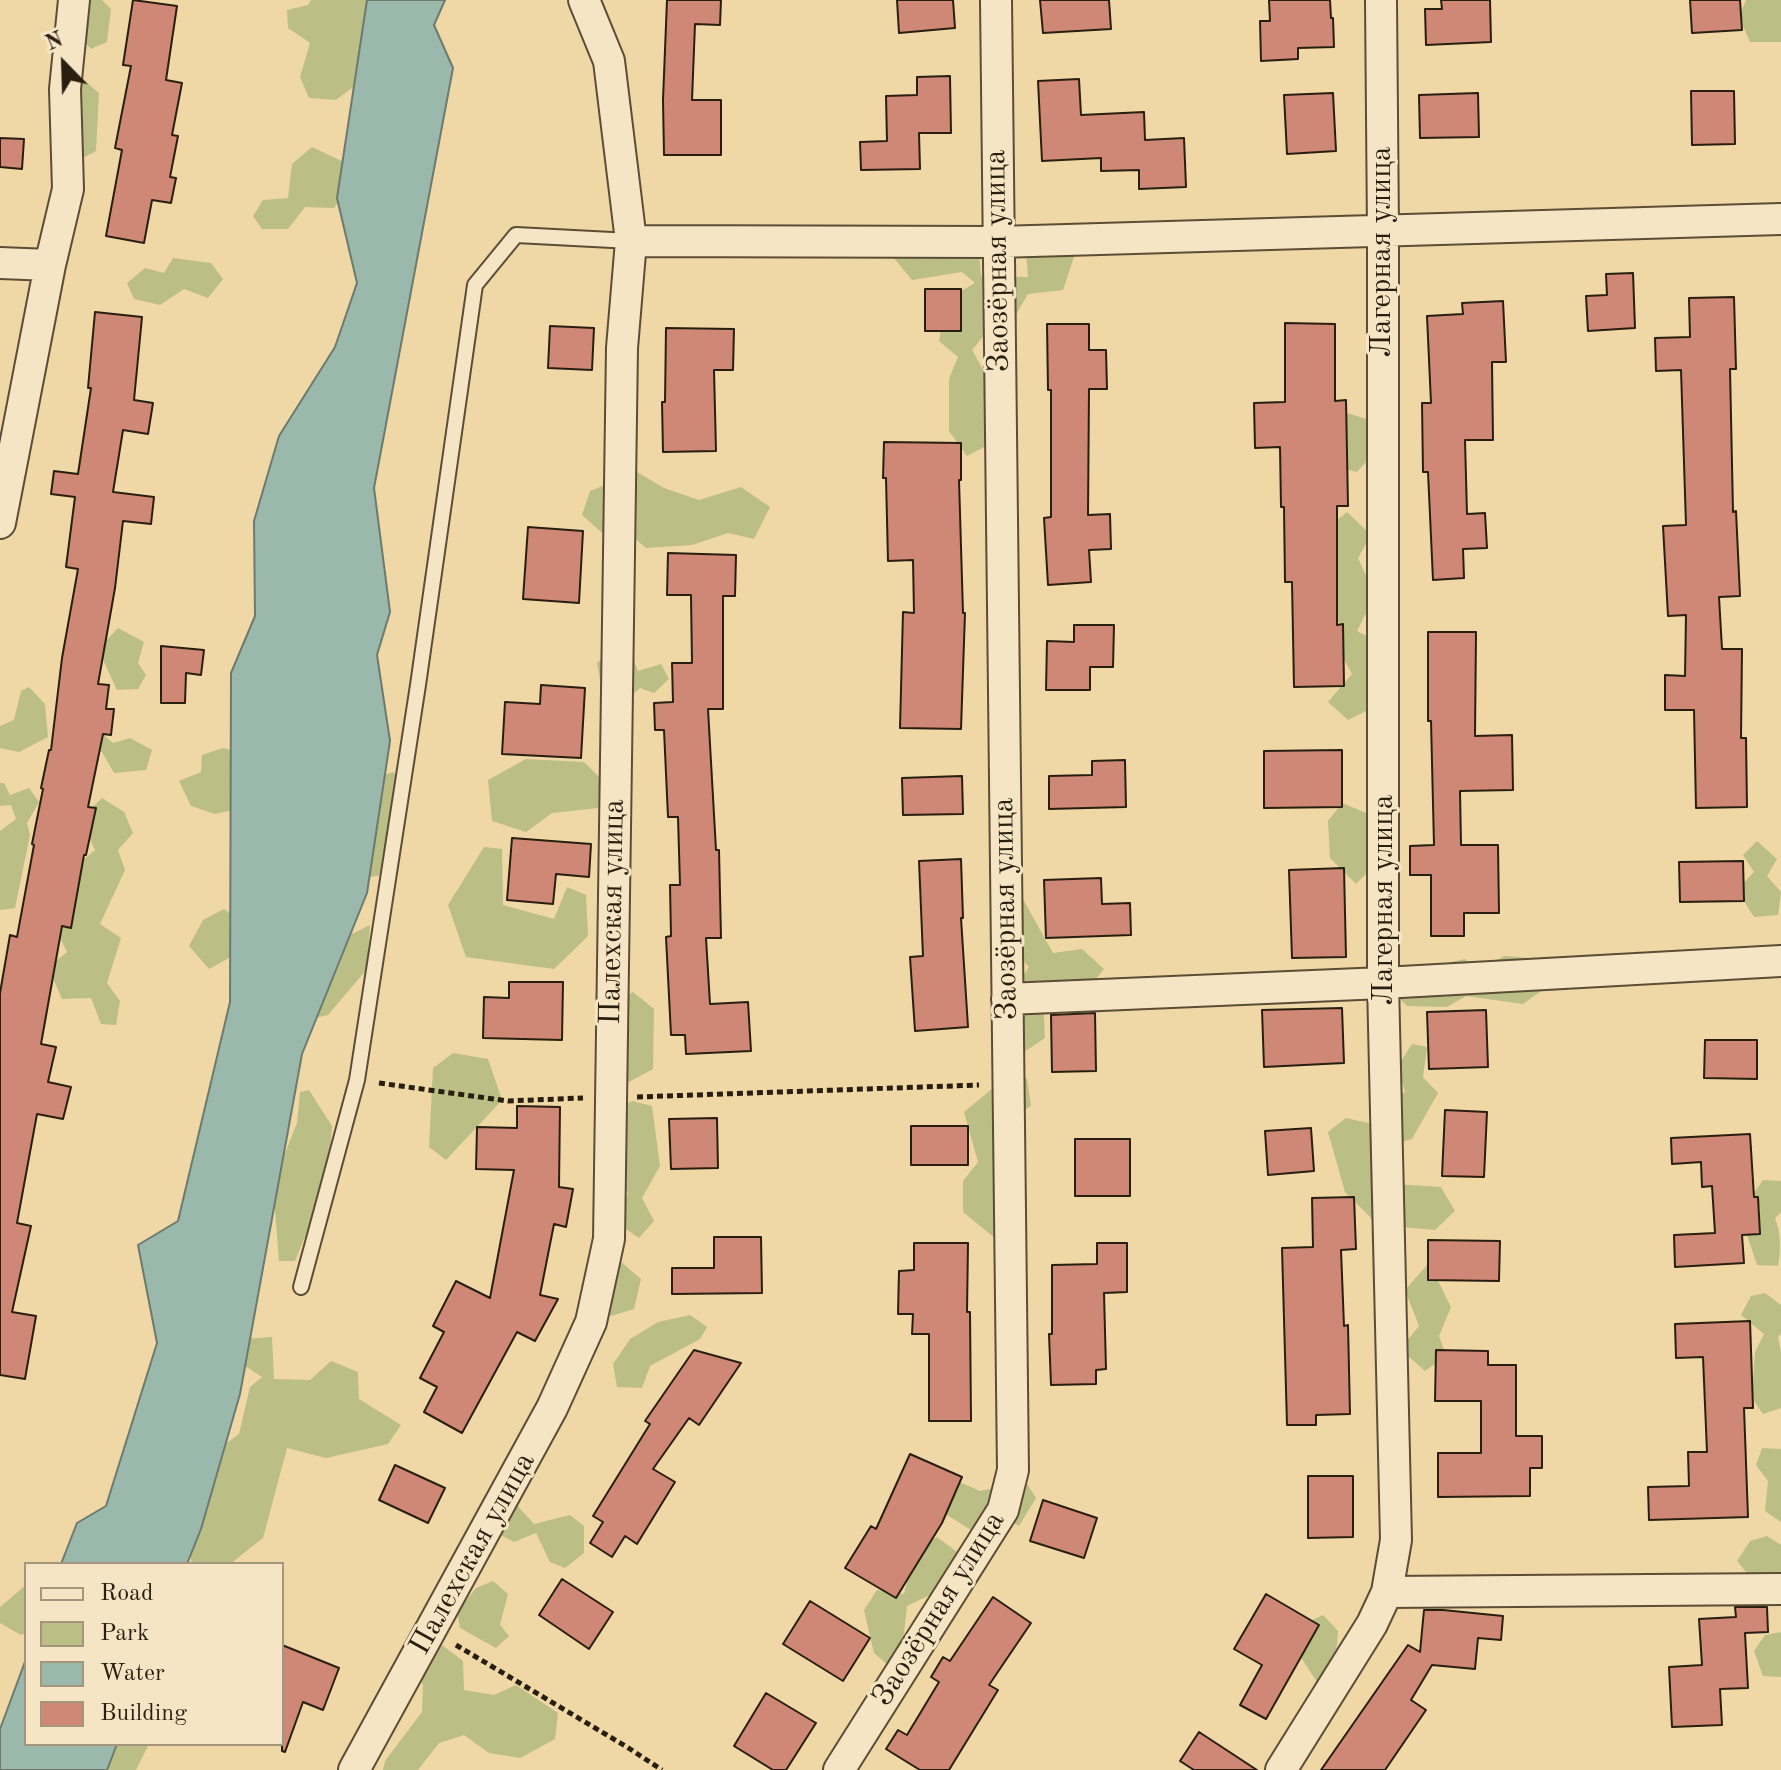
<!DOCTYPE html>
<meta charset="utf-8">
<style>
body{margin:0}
#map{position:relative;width:1781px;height:1770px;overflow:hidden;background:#f0d7a6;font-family:"Old Standard TT",serif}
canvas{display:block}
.legend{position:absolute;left:24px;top:1562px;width:260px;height:184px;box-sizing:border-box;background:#f5e5c5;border:2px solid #a3967d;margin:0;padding:10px 14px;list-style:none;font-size:24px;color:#291f10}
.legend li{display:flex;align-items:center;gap:16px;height:40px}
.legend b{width:40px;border:2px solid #a3967d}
.north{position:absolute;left:24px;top:24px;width:80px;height:80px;-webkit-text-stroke:6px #f5e5c5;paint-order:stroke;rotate:337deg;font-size:22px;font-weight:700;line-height:32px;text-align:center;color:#291f10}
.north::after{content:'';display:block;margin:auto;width:28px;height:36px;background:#291f10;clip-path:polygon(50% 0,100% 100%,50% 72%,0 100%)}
</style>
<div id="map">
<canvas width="1781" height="1770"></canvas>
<ul class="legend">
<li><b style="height:10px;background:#f5e5c5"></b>Road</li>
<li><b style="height:22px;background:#bbbe85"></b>Park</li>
<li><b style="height:22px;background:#9bb8ad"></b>Water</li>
<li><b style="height:22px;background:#cf8875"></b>Building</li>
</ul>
<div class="north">N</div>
</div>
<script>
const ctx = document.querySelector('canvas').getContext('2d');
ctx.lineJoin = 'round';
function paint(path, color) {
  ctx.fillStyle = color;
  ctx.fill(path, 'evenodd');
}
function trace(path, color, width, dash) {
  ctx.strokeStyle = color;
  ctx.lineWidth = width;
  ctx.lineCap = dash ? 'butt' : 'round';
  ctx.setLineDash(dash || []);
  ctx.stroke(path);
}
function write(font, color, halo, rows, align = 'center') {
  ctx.font = font + ' "Old Standard TT",serif';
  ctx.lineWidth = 6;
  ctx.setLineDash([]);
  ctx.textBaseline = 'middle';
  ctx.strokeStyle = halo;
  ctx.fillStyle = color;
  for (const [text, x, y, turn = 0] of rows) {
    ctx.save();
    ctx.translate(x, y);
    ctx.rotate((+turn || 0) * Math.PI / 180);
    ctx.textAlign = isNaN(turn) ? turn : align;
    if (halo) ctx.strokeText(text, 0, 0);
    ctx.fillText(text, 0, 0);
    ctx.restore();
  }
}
paint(new Path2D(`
 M90 0H102L111 9 107 42 91 49 81 38 85 4Z
 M311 0H373L360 82 336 100 309 98 300 77 310 43 288 28 287 10 308 5Z
 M1746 0H1781V42H1750L1739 17Z
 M85 81 99 93 96 151 81 159 72 88Z
 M312 147 348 164 351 185 334 208 305 207 288 229H262L253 216 263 200 288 198 292 164Z
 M914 232 978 240 981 276 1028 277 1026 250 1075 254 1063 290 1028 294 1011 323 986 333 972 350 988 378V445L967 456 949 431V379L958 357 939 341 946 300 975 283 962 272 912 280 893 257Z
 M173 258 211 263 223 279 208 298 184 289 160 305 134 299 127 283 145 268 164 273Z
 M1347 413 1376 422 1375 452 1357 472 1327 465 1320 433Z
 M637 472 664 488 699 500 741 487 770 507 754 539 728 533 692 545 646 548 626 531 607 537 582 515 590 491Z
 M1347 512 1371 535 1358 558 1375 595 1357 631 1391 649 1372 708 1348 720 1328 702 1352 674 1338 648 1344 626 1328 615 1323 532Z
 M118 628 144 642 138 663 146 675 138 689 117 690 98 649Z
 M611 649 631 654 638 671 661 664 669 679 654 693 640 688 628 699 602 690 597 663Z
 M29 687 45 704 48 737 19 752 0 748V726L14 720 21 691Z
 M89 723 113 743 130 738 152 750 146 770 114 773 102 752 65 748Z
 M223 748 250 755 247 807 215 814 191 806 179 781 201 772 202 755Z
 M526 759 584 762 604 782 598 808 552 813 526 832 492 821 488 780Z
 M393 772 407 787 382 875 365 878 375 778Z
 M0 783H4L10 795 29 788 39 802 27 823 30 835 15 908 0 910V831L16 819 11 805 0 806Z
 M102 798 124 812 133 833 118 850 125 870 100 924 121 938 107 983 120 1001 116 1025 101 1024 91 998 62 999 48 967 67 952 55 928 71 870 95 850 80 819Z
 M1342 803 1371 815 1381 859 1356 884 1330 858 1328 821Z
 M1757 841 1777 859 1767 876 1781 892 1778 915 1754 917 1737 890 1754 872 1743 855Z
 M484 847 502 849 503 905 554 919 567 887 586 895 588 936 554 969 466 957 448 905Z
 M992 896 1024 901 1053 953 1082 949 1104 969 1087 990 1043 994 1045 1038 1024 1052 1009 1033 1015 987 1029 967 993 930Z
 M224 909 240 921 238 953 209 969 189 946 203 920Z
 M370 925 367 969 328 1015 311 1019 340 940Z
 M1504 956 1542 959 1555 981 1523 1004 1466 996 1447 1007 1407 1006 1393 992 1414 970 1465 959 1480 971Z
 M633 992 654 1009 653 1069 629 1082 615 1071V1003Z
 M1412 1044 1427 1047 1423 1077 1438 1093 1412 1139 1384 1147 1380 1183 1441 1187 1455 1211 1435 1230 1378 1225 1345 1192 1328 1132 1346 1118 1377 1125 1379 1104 1405 1092 1398 1066Z
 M453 1053 488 1059 502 1100 446 1160 429 1147 433 1068Z
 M997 1067 1027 1079 1031 1106 1001 1121 996 1159 1027 1196V1224L996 1239 963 1212V1181L978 1162 964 1112 993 1088Z
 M309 1090 332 1126 328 1180 295 1261H279L273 1184 297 1123 300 1092Z
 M632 1101 652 1106 660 1166 642 1198 654 1221 639 1238 617 1223 628 1193 615 1173 616 1111Z
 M1763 1180 1781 1181V1212L1775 1218C1781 1234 1781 1249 1778 1266L1757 1265 1744 1226 1761 1211 1754 1193Z
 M620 1261 641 1279 634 1309 611 1316 600 1303 606 1270Z
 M1429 1263 1451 1307 1439 1336 1446 1356 1425 1371 1400 1349 1419 1326 1405 1290Z
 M1765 1293 1781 1305V1334L1778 1337 1781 1352V1408L1763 1414 1752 1398 1755 1352 1764 1334 1741 1315 1751 1296Z
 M690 1315 707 1327 700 1339 650 1366 642 1388 617 1387 613 1364 630 1339 658 1322Z
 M272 1337 274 1379 310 1380 331 1361 358 1372 359 1399 401 1425 388 1444 326 1458 287 1448 263 1538 230 1564H192L186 1538 212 1454 239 1434 250 1387 262 1377 239 1362 244 1339Z
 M1762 1448 1781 1449V1522L1765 1511 1768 1481 1756 1465Z
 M952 1479 980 1491 1026 1482 1036 1498 1019 1526 989 1507 971 1530 947 1515Z
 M516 1504 534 1524 570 1515 584 1526V1553L565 1568 550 1562 536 1533 514 1542 499 1534Z
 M1767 1536 1781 1545V1588L1763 1593 1737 1561 1750 1541Z
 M937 1537 961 1555 951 1585 907 1606 902 1651 888 1665 874 1653 864 1610 877 1590 904 1594 916 1551Z
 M493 1581 508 1594 500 1625 509 1636 496 1648 460 1628 457 1612 476 1588Z
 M26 1585V1633L21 1635 0 1623V1607Z
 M1323 1615 1338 1631 1334 1678 1317 1682 1292 1644 1300 1626Z
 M1781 1632V1677L1763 1676 1754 1651 1765 1635Z
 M442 1645 463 1661 464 1690 494 1695 516 1685 558 1713 555 1739 520 1758 489 1753 464 1735 439 1743 418 1770H383L385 1761 422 1712 423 1685 415 1673Z
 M107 1744H149L136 1770H97Z`), '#bbbe85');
const water = new Path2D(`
 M367 0H445L434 25 453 68 374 488 390 612 377 655 390 741 367 893 302 1054 240 1394 201 1529 187 1564H61L77 1523 106 1506 157 1343 138 1245 178 1221 230 1002 231 673 255 616 254 521 279 436 335 347 357 283 337 198Z
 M26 1659V1744H117L107 1770H0V1729Z`);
paint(water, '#9bb8ad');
trace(water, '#6d7b6e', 2);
const building = new Path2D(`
 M133 0 177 6 166 80 182 83 172 135 178 136 170 177 176 178 171 203 152 200 144 243 106 236 122 150 115 148 131 66 123 65Z
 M667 0H721L720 25 695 24 692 100H721V155H664L663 100Z
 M897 0H953L955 28 899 33Z
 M1040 0H1109L1111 29 1043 33Z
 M1269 0H1330L1331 18H1333L1334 47 1298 48V59L1261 61 1260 21H1270Z
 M1441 0H1490L1491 42 1426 45 1425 9H1442Z
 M1690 0H1740L1742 30 1692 33Z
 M950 76 951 133H919L920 169 861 170 860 142 887 141 886 96 917 95V77Z
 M1079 79 1081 115 1144 112 1145 140 1184 138 1186 187 1139 189V170L1101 171V158L1042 161 1038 81Z
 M1691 91H1734L1735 144 1692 145Z
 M1333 93 1336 151 1287 154 1284 95Z
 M1478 93 1479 137 1420 138 1419 95Z
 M0 138 24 139 22 169 0 167Z
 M1633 273 1635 328 1588 331 1586 296 1607 295 1606 274Z
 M925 289H961V331H925Z
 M1734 297 1736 369H1730L1733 512 1736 511 1740 596 1719 597 1722 649H1742L1741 738H1746L1747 807 1696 808 1694 710H1665V675L1685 676 1686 615 1668 616 1663 526 1686 525 1681 370 1656 371 1655 338 1690 337 1689 298Z
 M1503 301 1506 362H1492L1493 440H1465L1467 514 1485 513 1487 548 1463 549 1464 578 1433 580 1428 472H1423L1422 403H1431L1427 316 1463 314 1462 303Z
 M95 312 142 317 134 400 153 403 148 434 123 430 113 492 154 497 151 524 123 521 115 588 98 684 109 685 106 709H114L111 735 103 734 88 807 96 808 86 855H84L71 928 62 926 41 1044 56 1047 48 1082 71 1087 63 1119 37 1114 17 1223 31 1226 12 1312 36 1316 25 1379 0 1375V993L10 935 17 937 34 845 32 844 43 789 41 788 49 750H51L62 658 78 569 66 567 75 497 51 494 54 471 78 474 91 388H88Z
 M1285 323 1335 324V401L1346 400 1348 506H1337V625L1343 624 1344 686 1294 687 1292 582H1285L1284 507H1281L1280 447 1255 448 1254 403 1285 402Z
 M1047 324H1089V350H1106L1107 389H1089L1088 515 1110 514 1111 549 1089 550 1091 582 1048 585 1044 518 1051 517V390H1048Z
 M550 326 594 328 592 370 548 368Z
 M666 328 734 329 733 370H714L716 451 663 452 662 402H665Z
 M884 442 961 443V480H959L963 613H965L961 729 900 728 903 612 914 613 913 560 888 561 886 478H883Z
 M528 527 583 531 579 603 523 599Z
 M668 553 736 555 735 596H723V709H708L716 850H719L721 938H706L710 1004 748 1002 751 1051 686 1054 685 1035H671L666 937 671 936 670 885H680L678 817H668L664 730H655L654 703 673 702 672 663H692L691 595H667Z
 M1074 625H1114L1113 667H1090V690H1046L1047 641 1074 642Z
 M1428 632H1476L1475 736 1512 735 1513 790 1460 791 1461 845H1498L1499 913H1464V936H1431V875H1410V846L1434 845 1431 721H1428Z
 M161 646 204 650 201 675 186 673 185 703H161Z
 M541 685 585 688 581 758 502 754 505 702 540 704Z
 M1342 750V807L1264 808V751Z
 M1125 760 1126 807 1049 809V776L1092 775V761Z
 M962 776 963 814 903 815 902 778Z
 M512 838 591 844 589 877 556 874 553 904 507 900Z
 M961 859 963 918H961L968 1027 915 1031 910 957 923 956 919 861Z
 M1743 861 1744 901 1680 902 1679 862Z
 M1344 868 1346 957 1292 958 1289 870Z
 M1101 878 1102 904 1130 903 1131 935 1046 938 1044 880Z
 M509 982H563L562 1040 483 1038 484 997 509 998Z
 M1342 1008 1344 1063 1264 1067 1262 1010Z
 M1486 1010 1488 1067 1429 1069 1427 1012Z
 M1095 1013 1096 1071 1052 1072 1051 1015Z
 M1705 1040H1757V1079L1704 1078Z
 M517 1106 560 1107 559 1187 573 1189 566 1227 554 1224 540 1295 558 1299 535 1341 517 1332 462 1433 424 1412 437 1387 420 1378 444 1332 433 1326 456 1281 490 1298 514 1170 476 1169 477 1127 517 1128Z
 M1445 1110 1487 1112 1484 1177 1442 1176Z
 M717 1118 718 1168 671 1169 669 1119Z
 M911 1126H968V1165H911Z
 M1311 1128 1314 1171 1268 1175 1265 1131Z
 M1750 1134 1754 1197H1758L1760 1234 1742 1235 1744 1263 1675 1267 1674 1235 1715 1233 1712 1186 1702 1187 1701 1162 1672 1164 1671 1138Z
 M1075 1139H1130V1196H1075Z
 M1354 1197 1356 1249 1341 1250 1344 1326 1348 1325 1350 1414 1316 1415V1425H1287L1282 1248 1313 1247 1312 1198Z
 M714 1237H761L762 1293 672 1294V1268H714Z
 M1428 1240 1500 1241 1499 1281 1428 1280Z
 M914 1243H968L967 1312H970L971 1421H929V1334H912L913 1314H898L899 1271 914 1270Z
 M1097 1243H1127V1292L1104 1293 1106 1369 1096 1370V1384L1051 1385 1049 1334H1052V1265L1097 1264Z
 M1750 1321 1753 1408H1744L1748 1517 1649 1520 1648 1487 1689 1486 1688 1452H1707L1703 1357 1676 1358 1675 1324Z
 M694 1350 741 1363 699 1425 689 1418 653 1469 675 1482 637 1544 625 1536 612 1557 590 1543 603 1522 593 1516 650 1424 645 1421Z
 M1436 1350 1488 1351V1365H1516V1436H1542V1468H1530V1496L1438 1497V1453H1481V1401H1435Z
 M910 1454 962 1477 942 1523 896 1598 845 1568 871 1526 876 1529Z
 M395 1465 445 1488 428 1523 379 1500Z
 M1308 1476H1353V1537L1308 1538Z
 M1043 1500 1097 1518 1084 1558 1030 1541Z
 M562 1579 613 1612 589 1649 539 1615Z
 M1266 1594 1319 1625 1266 1719 1240 1705 1262 1665 1234 1649Z
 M993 1597 1031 1623 989 1685 998 1690 949 1770H920L886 1749 898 1730 907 1735 939 1682 931 1677 943 1657 950 1661Z
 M810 1601 870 1638 843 1681 783 1644Z
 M1735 1607H1767L1768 1632 1745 1633 1748 1688 1720 1689 1722 1725 1672 1727 1669 1667 1702 1665 1699 1619 1736 1617Z
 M1424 1610H1443L1503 1616 1501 1640 1478 1638 1475 1669 1432 1665 1411 1700 1426 1710 1385 1770H1321L1408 1645 1420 1652Z
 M282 1645 339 1668 323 1710 303 1702 285 1752 282 1751Z
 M766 1693 816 1723 786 1770H773L734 1746Z
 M1199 1732 1257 1770H1194L1180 1761Z`);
paint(building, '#cf8875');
trace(building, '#291f10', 2);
const lane = new Path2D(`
 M301 1287 357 1080 418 685 475 285 516 235 631 241`);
const street = new Path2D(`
 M631 241 998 242 1781 219
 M0 263 50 265
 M0 523 50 265 68 189 65 89 74 0
 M1007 999 1383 983 1781 961
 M1387 1592 1781 1589
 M354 1770 552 1408 591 1322 609 1239 622 348 631 241 609 61 584 0
 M839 1770 1003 1510 1013 1470 996 0
 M1281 1770 1372 1624 1387 1592 1396 1540 1383 983V232L1381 0`);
trace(lane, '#5b4d36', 18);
trace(street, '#5b4d36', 34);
trace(new Path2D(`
 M379 1083 508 1101 583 1098
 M637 1097 979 1085
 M456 1645 627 1747 662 1770`), '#291f10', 5, [6, 4]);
trace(lane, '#f5e5c5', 14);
trace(street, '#f5e5c5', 30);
write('30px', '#291f10', '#f5e5c5', [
 ["Лагерная улица",1382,252,-90],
 ["Заозёрная улица",998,261,-91],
 ["Лагерная улица",1384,900,-90],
 ["Заозёрная улица",1006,909,-91],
 ["Палехская улица",613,912,-89],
 ["Палехская улица",473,1554,-61],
 ["Заозёрная улица",939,1609,-58]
]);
</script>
